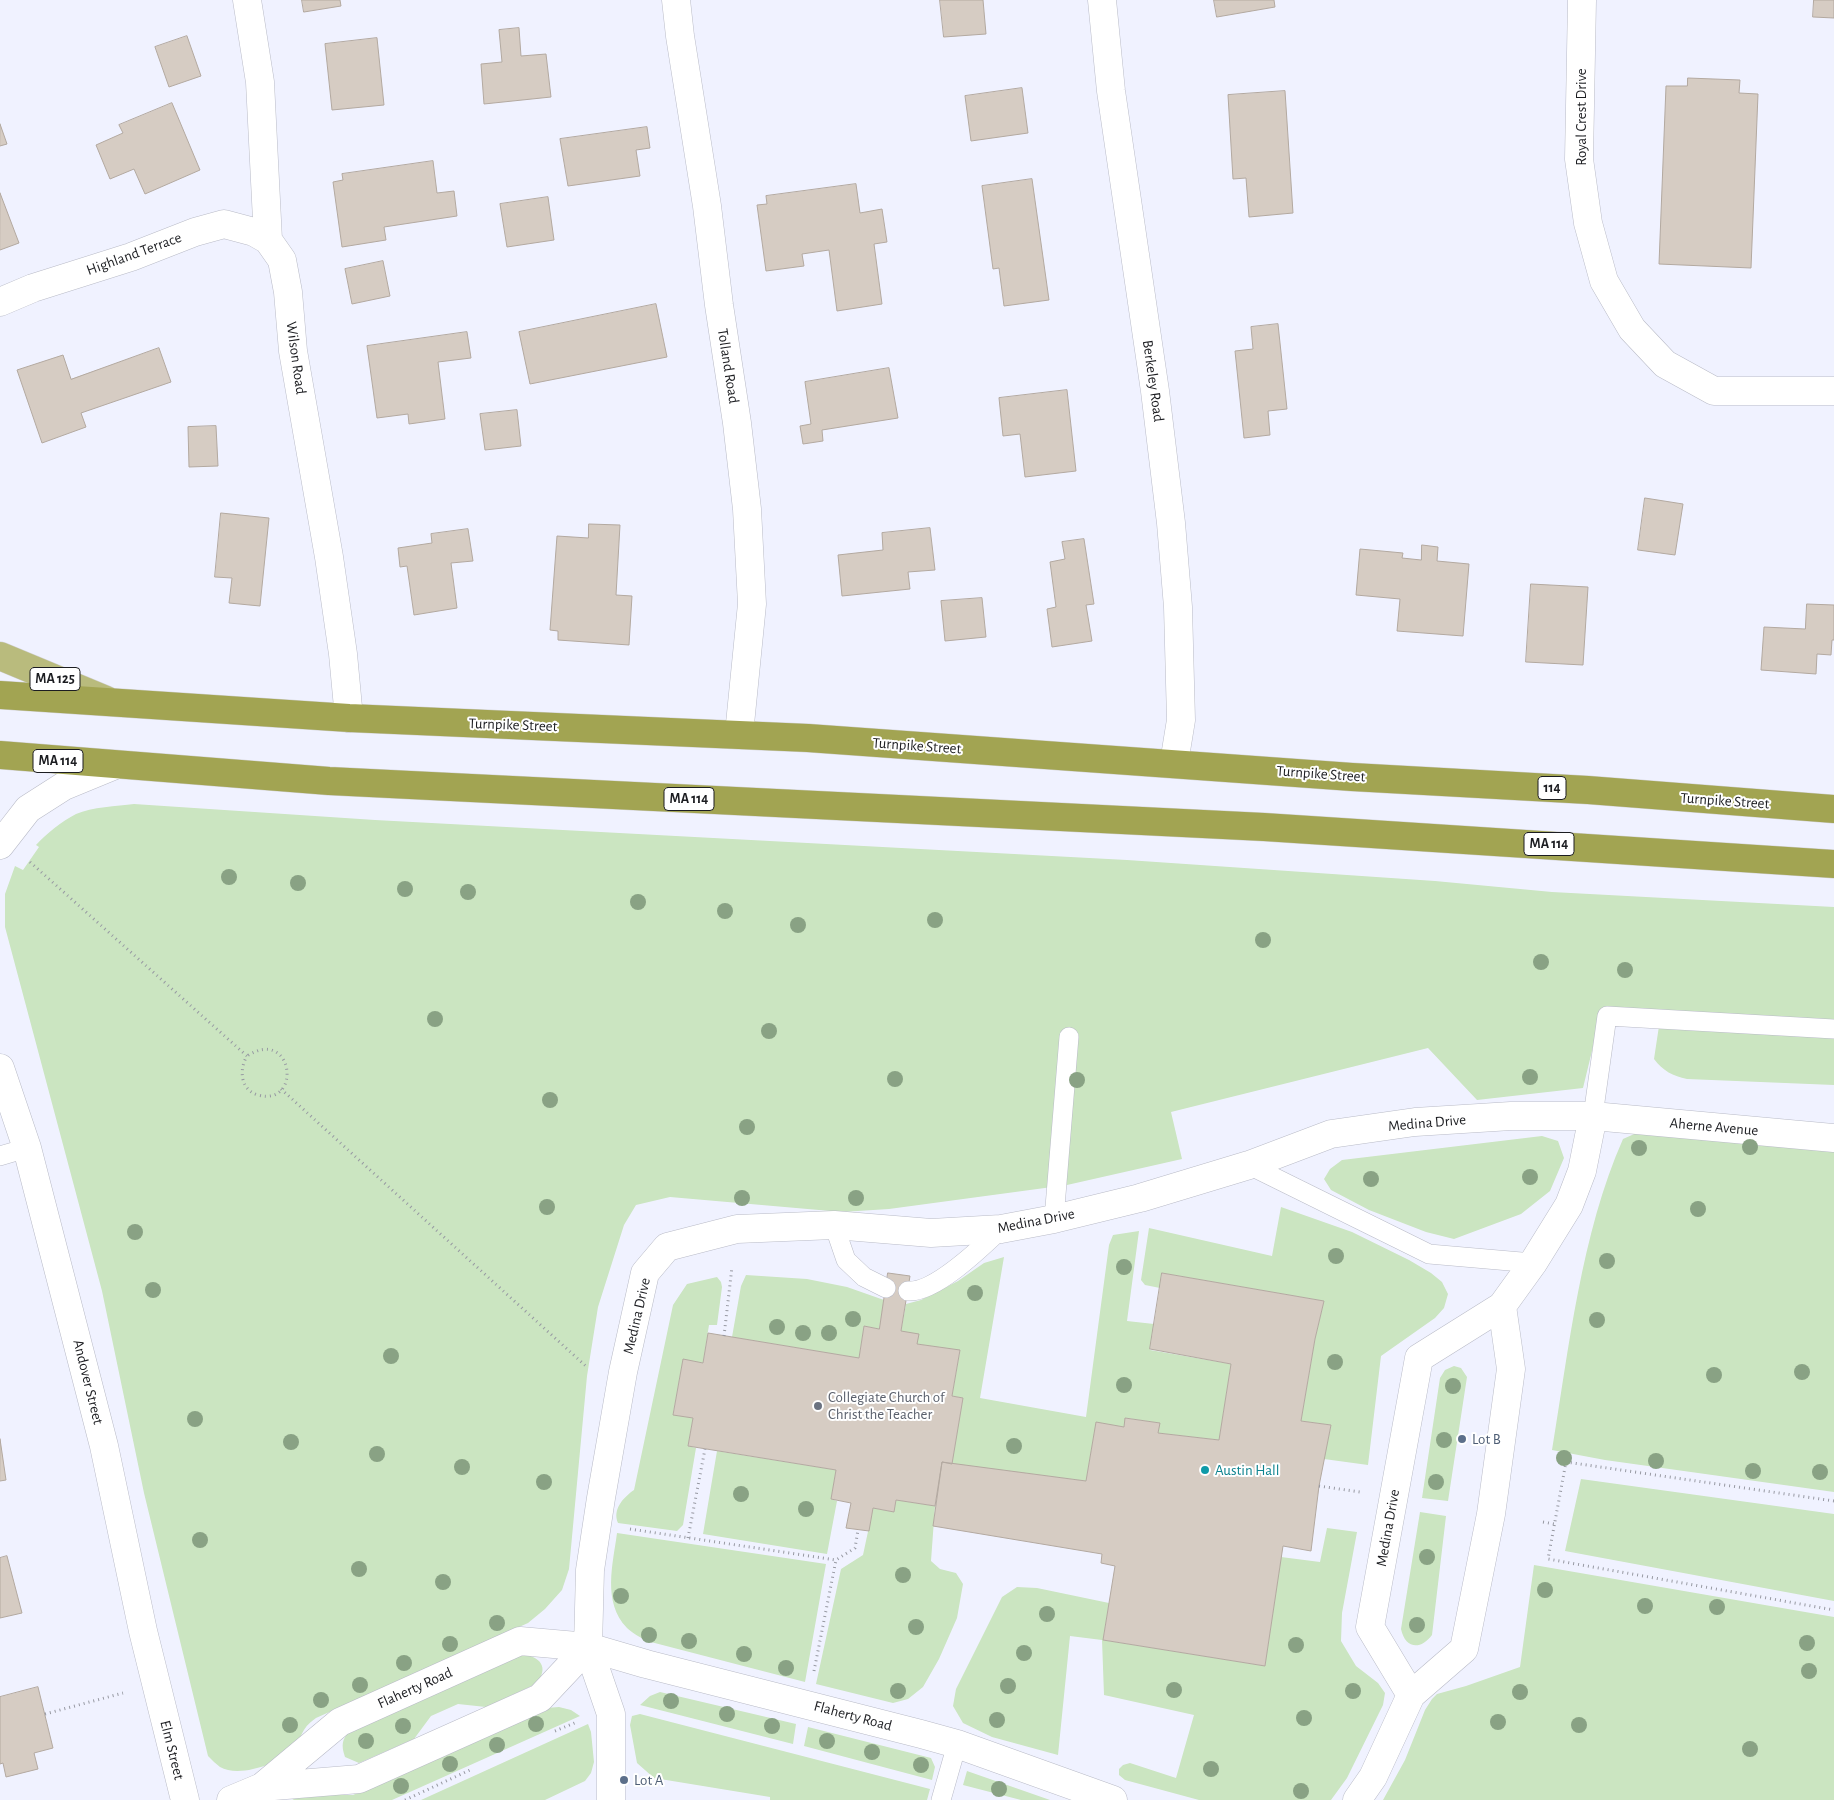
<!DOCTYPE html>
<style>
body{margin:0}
canvas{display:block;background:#f0f2ff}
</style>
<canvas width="1834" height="1800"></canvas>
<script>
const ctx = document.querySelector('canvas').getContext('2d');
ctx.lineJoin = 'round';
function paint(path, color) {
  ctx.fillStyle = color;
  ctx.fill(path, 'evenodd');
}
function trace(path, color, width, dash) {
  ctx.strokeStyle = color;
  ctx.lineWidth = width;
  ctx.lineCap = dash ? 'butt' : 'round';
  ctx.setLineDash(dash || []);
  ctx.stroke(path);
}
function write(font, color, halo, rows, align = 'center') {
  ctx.font = font + ' "Alegreya Sans",sans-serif';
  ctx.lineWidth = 4;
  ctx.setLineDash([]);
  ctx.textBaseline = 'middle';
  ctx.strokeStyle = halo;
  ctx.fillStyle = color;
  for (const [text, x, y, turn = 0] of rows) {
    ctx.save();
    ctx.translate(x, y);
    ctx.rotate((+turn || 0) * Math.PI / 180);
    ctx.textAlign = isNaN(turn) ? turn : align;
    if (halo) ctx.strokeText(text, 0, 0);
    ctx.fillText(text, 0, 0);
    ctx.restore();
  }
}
paint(new Path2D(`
 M134 804 375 820 1127 860 1435 881 1552 892 1834 907V1085L1687 1079C1673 1076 1663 1071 1654 1059L1659 1026 1599 1022 1583 1088 1477 1100 1428 1048 1171 1112 1182 1159 1067 1185 889 1209 842 1212 670 1197 636 1205 624 1225 598 1307 587 1376 569 1569 562 1590 545 1609 528 1623 316 1718C299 1730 304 1736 293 1749 279 1764 239 1778 220 1767 216 1764 212 1760 208 1756L144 1493 102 1291 5 927V894L15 866 23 870 39 847 36 845C46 834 62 821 76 814 92 807 117 806 134 804Z
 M1641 1131 1834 1138V1492L1605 1460 1552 1450C1569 1348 1581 1234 1623 1139Z
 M1542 1136 1558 1141 1564 1158 1550 1191 1521 1214 1454 1239 1426 1232 1369 1210 1331 1190 1324 1179 1330 1169 1342 1160Z
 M1281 1207 1352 1232 1409 1260 1431 1273 1442 1282 1448 1294 1444 1308 1435 1318 1381 1356 1368 1465 1324 1459 1331 1425 1301 1421 1315 1339 1324 1301 1162 1273 1160 1288 1145 1285 1141 1280 1149 1228 1272 1256Z
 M1139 1231 1127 1321 1154 1324 1150 1350 1231 1364 1219 1440 1158 1433 1159 1423 1126 1418 1124 1427 1096 1423 1086 1481 952 1464 963 1398 952 1396 960 1351 917 1344 901 1331 906 1304 921 1300 958 1281 984 1263 1004 1257 980 1398 1086 1417 1109 1245 1113 1235Z
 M746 1275 807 1279 847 1287 884 1300 879 1329 864 1326 859 1358 732 1337 741 1286Z
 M717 1277 721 1282 722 1287 717 1325H709L703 1363 683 1360 673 1414 693 1418 688 1446 696 1448 683 1525 677 1531 618 1523C612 1509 624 1497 634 1490L673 1305 687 1284Z
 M1454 1366 1461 1368 1467 1377 1448 1501 1422 1498 1440 1378 1445 1370Z
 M717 1451 836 1470 831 1499 837 1501 827 1554 703 1534Z
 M1581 1479 1834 1514V1601L1565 1551Z
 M896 1500 935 1506 931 1561 940 1569 956 1573 963 1584 957 1618 939 1659 923 1687 908 1699 893 1703 816 1684 841 1569 863 1555 873 1508 894 1512Z
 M1420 1512 1446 1516 1432 1635C1420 1651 1405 1648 1401 1629Z
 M1327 1528 1357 1532 1342 1613 1341 1641 1356 1666 1378 1683 1385 1693 1383 1705 1347 1778 1331 1800H1199L1125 1780 1119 1775V1769L1123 1765 1130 1763 1176 1778 1194 1715 1104 1695 1102 1640 1070 1636 1058 1755 992 1737 963 1723 953 1706 956 1689 1002 1597 1017 1587 1037 1588 1109 1603 1103 1640 1265 1666 1281 1557 1320 1562Z
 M617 1533 826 1564 805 1682 647 1641C640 1637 632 1633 627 1628 602 1602 613 1564 617 1533Z
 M1534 1565 1834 1617V1800H1383L1405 1760 1425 1710 1432 1699 1437 1694 1466 1686 1520 1667Z
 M521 1654C540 1656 550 1667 536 1684L486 1707 458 1704 431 1716 414 1739 359 1763 345 1757C341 1745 342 1740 349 1731Z
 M660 1692 796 1724 793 1744 640 1705 650 1696Z
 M559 1707 571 1710 580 1716 392 1800H292L302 1795H353L546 1708Z
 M640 1714 930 1789 927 1800H770V1797L654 1778 637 1763 630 1725 632 1716Z
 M588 1724 591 1732 594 1762 591 1773 585 1781 545 1800H421Z
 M808 1727 931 1758 935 1767 932 1780 804 1746Z
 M967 1771 1050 1800H1021L963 1785Z`), '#cbe5c1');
const building = new Path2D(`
 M302 0H340L341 6 304 12Z
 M940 0H983L986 34 944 37Z
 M1214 0H1274L1275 7 1217 17Z
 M1814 0H1834V18L1813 17Z
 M519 28 521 56 546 54 551 97 484 104 481 64 502 62 499 30Z
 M187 36 201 76 169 87 155 47Z
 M377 38 384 105 332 110 325 44Z
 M1688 78 1740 80 1739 93 1758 94 1751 268 1659 264 1666 86H1687Z
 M1022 88 1028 133 971 141 965 96Z
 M1285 91 1293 213 1249 217 1246 178 1233 179 1228 95Z
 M172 103 200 170 145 194 134 169 110 179 96 145 123 133 119 125Z
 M0 124 7 144 0 146Z
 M647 127 650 148 636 150 640 176 568 186 560 139Z
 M433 161 437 193 454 191 457 216 384 227 386 240 342 247 333 182 343 180 342 174Z
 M1032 179 1049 300 1004 306 999 268 993 269 982 186Z
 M856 184 860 213 882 209 887 242 874 244 882 304 837 311 829 250 802 254 804 266 766 271 757 205 767 204 766 196Z
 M0 193 19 243 0 250Z
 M548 197 554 240 507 247 500 204Z
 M383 261 390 296 352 304 345 269Z
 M656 304 667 357 530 384 519 332Z
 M1278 324 1287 409 1268 411 1270 435 1244 438 1235 351 1253 349 1251 327Z
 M467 332 471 358 438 362 445 419 409 424 408 414 377 418 367 346Z
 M159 348 171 382 81 413 86 427 42 443 17 370 63 355 71 379Z
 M889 368 898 418 822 430 823 441 803 444 800 426 811 424 805 382Z
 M1067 390 1076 471 1025 477 1020 434 1003 436 999 398Z
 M517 410 521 446 485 450 480 414Z
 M216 426 218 466 189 467 188 427Z
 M1645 498 1683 504 1675 555 1638 550Z
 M221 513 269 518 260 606 229 603 232 578 215 577Z
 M589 524 620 525 616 595 632 596 629 645 558 640V631L550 630 557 536 588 538Z
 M930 528 935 570 908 572 910 589 842 596 838 555 883 550 882 533Z
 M468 529 473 561 451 563 457 608 414 615 407 566 400 567 398 548 432 543 431 534Z
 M1084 539 1094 604 1086 605 1092 641 1052 647 1047 609 1056 607 1050 562 1065 559 1062 542Z
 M1422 545 1438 547 1437 561 1469 564 1463 636 1397 631 1400 599 1356 595 1360 549 1403 553 1402 558 1421 560Z
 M1531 584 1588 587 1583 665 1526 662Z
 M982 598 986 637 945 641 941 601Z
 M1807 604 1834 605V640H1832L1831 655 1817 654 1816 674 1761 670 1764 627 1805 629Z
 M888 1273 910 1276 901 1331 919 1334 917 1344 960 1350 952 1396 963 1398 952 1464 942 1462 935 1506 896 1500 894 1512 873 1508 869 1531 846 1528 851 1503 831 1499 836 1470 688 1446 693 1418 673 1415 683 1359 703 1363 708 1333 859 1358 864 1326 879 1329Z
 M1162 1273 1324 1301 1315 1339 1301 1421 1331 1425 1319 1486 1311 1551 1283 1546 1265 1666 1103 1640 1115 1566 1101 1563 1102 1554 933 1526 942 1462 1086 1481 1096 1422 1124 1427 1125 1418 1160 1423 1158 1433 1219 1440 1231 1364 1150 1349Z
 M0 1439 6 1480 0 1481Z
 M7 1556 22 1613 0 1618V1558Z
 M38 1687 53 1748 34 1753 38 1769 6 1777 3 1763 0 1764V1697Z`);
paint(building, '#d6ccc3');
trace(building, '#b3a9a0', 1);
const service = new Path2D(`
 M1593 1116 1607 1016 1834 1029
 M0 1156 27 1148
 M1249 1165 1429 1254 1533 1263
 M1054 1219 1069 1037
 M834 1225 846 1260 864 1277 886 1288
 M908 1291C935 1293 982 1247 1001 1229
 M941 1800 957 1744`);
const minor = new Path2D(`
 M247 0 260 82 268 240 282 260 288 292 293 351 329 557 343 654 349 718
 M676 0 680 36 707 206 719 305 737 423 747 509 752 604 739 734
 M1102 0 1111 91 1155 391 1171 523 1178 607 1181 720 1174 763
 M1582 0 1579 159 1588 223 1604 281 1632 329 1665 364 1714 391H1834
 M0 302 33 288 131 257 195 232 224 224 254 232 268 240
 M1411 1695 1370 1627 1419 1358 1502 1306 1533 1263 1569 1205 1582 1171 1593 1116
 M262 1787 359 1779 540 1698 588 1647
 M231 1800 262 1787 340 1722 520 1641 588 1647 646 1664 921 1734 957 1744 1113 1800
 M611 1800V1714L588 1647 590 1570 601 1498 623 1372 645 1273 667 1247 737 1229 834 1225 931 1233 1001 1229 1054 1219 1140 1198 1249 1165 1331 1134 1415 1122 1511 1116H1593L1834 1138
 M1357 1800 1373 1777 1411 1695 1464 1649 1491 1514 1511 1369 1502 1306`);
const secondary = new Path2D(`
 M0 845 28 809 64 786 115 765
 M0 1068 27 1148 104 1446 143 1631 185 1800`);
const primary = new Path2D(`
 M0 656 106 700`);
const trunk = new Path2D(`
 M0 695 349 718 808 738 1352 777 1588 790 1834 809
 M0 755 329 781 1264 827 1834 864`);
trace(service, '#b9bbc7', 20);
trace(minor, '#b9bbc7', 29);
trace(secondary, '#b9bbc7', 29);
trace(primary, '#d2d2d3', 29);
trace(trunk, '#d2d2d3', 29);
trace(new Path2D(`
 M30 862 247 1056C239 1069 240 1090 258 1095 303 1107 293 1026 247 1056
 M281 1089 588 1368
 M724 1336 732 1267
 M1319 1486 1360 1492
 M1834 1501 1566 1462 1548 1559 1834 1610
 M1543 1522 1554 1524
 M630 1529 836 1560
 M688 1538 705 1449
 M814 1671 836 1560 855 1548 858 1530
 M45 1714 123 1693
 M555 1731 577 1722
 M405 1800 470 1770`), '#9799a2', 3, [1, 4]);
trace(service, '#fff', 19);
trace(minor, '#fff', 28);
trace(secondary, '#fff', 28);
trace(primary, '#b9bb7d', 28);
trace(trunk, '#a2a452', 28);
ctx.fillStyle = '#89a284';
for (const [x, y] of [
 [229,877],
 [298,883],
 [405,889],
 [468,892],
 [638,902],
 [725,911],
 [935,920],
 [798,925],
 [1263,940],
 [1541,962],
 [1625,970],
 [435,1019],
 [769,1031],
 [1530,1077],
 [895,1079],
 [1077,1080],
 [550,1100],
 [747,1127],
 [1750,1147],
 [1639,1148],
 [1530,1177],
 [1371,1179],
 [742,1198],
 [856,1198],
 [547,1207],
 [1698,1209],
 [135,1232],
 [1336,1256],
 [1607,1261],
 [1124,1267],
 [153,1290],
 [975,1293],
 [853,1319],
 [1597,1320],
 [777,1327],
 [803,1333],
 [829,1333],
 [391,1356],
 [1335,1362],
 [1802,1372],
 [1714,1375],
 [1124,1385],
 [1453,1386],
 [195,1419],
 [1444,1440],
 [291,1442],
 [1014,1446],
 [377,1454],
 [1564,1458],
 [1656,1461],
 [462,1467],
 [1753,1471],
 [1820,1472],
 [544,1482],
 [1436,1482],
 [741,1494],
 [806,1509],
 [200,1540],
 [1427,1557],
 [359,1569],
 [903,1575],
 [443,1582],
 [1545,1590],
 [621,1596],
 [1645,1606],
 [1717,1607],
 [1047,1614],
 [497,1623],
 [1417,1625],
 [916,1627],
 [649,1635],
 [689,1641],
 [1807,1643],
 [450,1644],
 [1296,1645],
 [1024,1653],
 [744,1654],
 [404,1663],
 [786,1668],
 [1809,1671],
 [360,1685],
 [1008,1686],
 [1174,1690],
 [898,1691],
 [1353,1691],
 [1520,1692],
 [321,1700],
 [671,1701],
 [727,1714],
 [1304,1718],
 [997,1720],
 [1498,1722],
 [536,1724],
 [290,1725],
 [1579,1725],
 [403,1726],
 [772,1726],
 [366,1741],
 [827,1741],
 [497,1745],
 [1750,1749],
 [872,1752],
 [450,1764],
 [921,1765],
 [1211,1769],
 [401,1786],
 [999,1789],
 [1301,1791]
]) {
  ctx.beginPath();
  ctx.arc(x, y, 8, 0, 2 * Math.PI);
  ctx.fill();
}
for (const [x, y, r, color] of [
 [818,1406,5,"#6b7280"],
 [1462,1439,5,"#5c6f8a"],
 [1205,1470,5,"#0f9aa8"],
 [624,1780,5,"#5c6f8a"]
]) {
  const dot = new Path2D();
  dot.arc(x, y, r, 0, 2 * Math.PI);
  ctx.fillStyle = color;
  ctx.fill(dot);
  trace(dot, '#fff', 2);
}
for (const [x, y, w] of [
 [55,679,50],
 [58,761,50],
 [1552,788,28],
 [689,799,50],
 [1549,844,50]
]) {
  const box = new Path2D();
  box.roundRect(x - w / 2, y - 11.5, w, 23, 4);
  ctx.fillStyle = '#fff';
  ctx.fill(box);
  trace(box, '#1c1d21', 1);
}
write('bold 14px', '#1c1d21', null, [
 ["MA 125",55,679],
 ["MA 114",58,761],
 ["114",1552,788],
 ["MA 114",689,799],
 ["MA 114",1549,844]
]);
write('15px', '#1c1d21', '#fff', [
 ["Royal Crest Drive",1581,117,-90],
 ["Highland Terrace",134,254,-20],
 ["Wilson Road",296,358,82],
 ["Tolland Road",728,366,81],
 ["Berkeley Road",1153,381,82],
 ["Turnpike Street",513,725,2],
 ["Turnpike Street",917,746,4],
 ["Turnpike Street",1321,774,4],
 ["Turnpike Street",1725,801,4],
 ["Medina Drive",1427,1123,-5],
 ["Aherne Avenue",1714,1127,5],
 ["Medina Drive",1036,1221,-11],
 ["Medina Drive",637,1316,-77],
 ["Andover Street",88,1382,76],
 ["Medina Drive",1388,1528,-80],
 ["Flaherty Road",415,1688,-24],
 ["Flaherty Road",853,1716,15],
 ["Elm Street",172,1750,76]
]);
write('15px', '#5b616d', '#fff', [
 ["Collegiate Church of",828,1397],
 ["Christ the Teacher",828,1414]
], 'left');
write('15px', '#4e5e75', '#fff', [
 ["Lot B",1472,1439],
 ["Lot A",634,1780]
], 'left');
write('15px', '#0d838f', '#fff', [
 ["Austin Hall",1215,1470]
], 'left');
</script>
